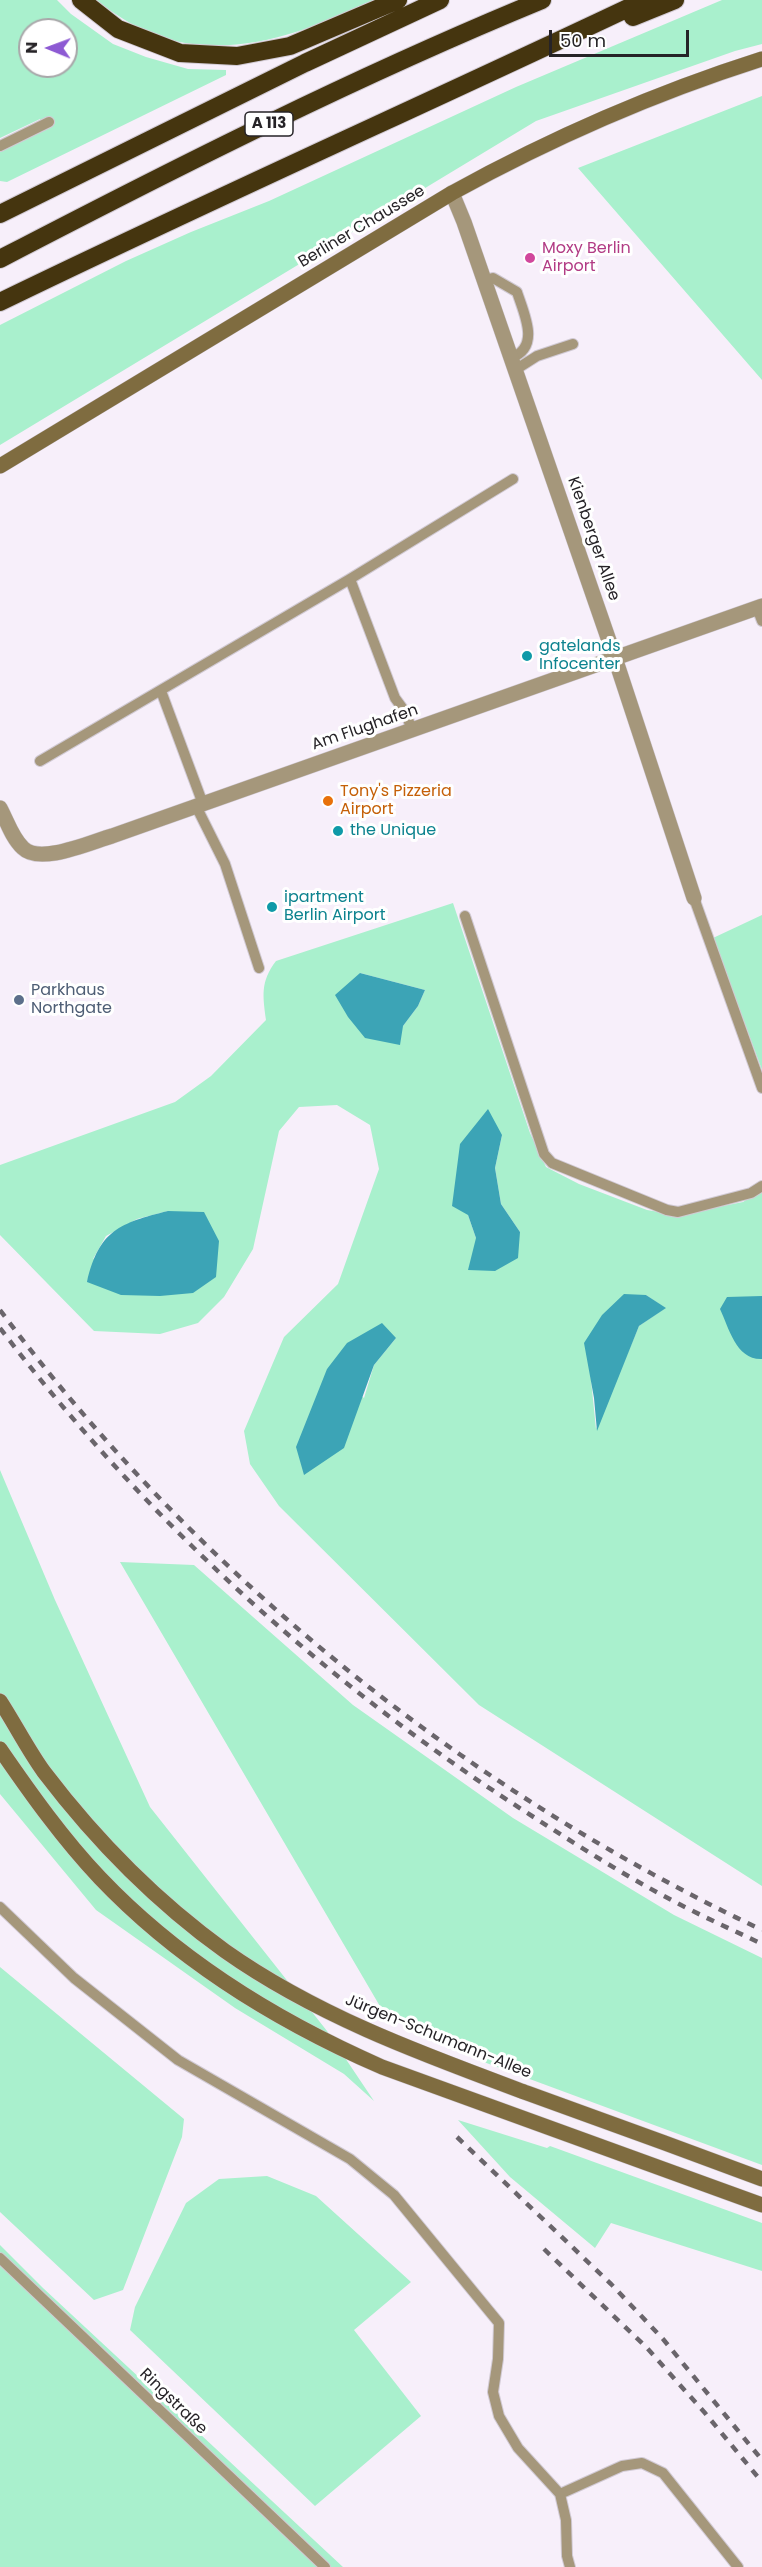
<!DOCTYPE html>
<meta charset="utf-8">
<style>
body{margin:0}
#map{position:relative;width:762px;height:2567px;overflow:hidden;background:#f7effa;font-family:Poppins,sans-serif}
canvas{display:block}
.north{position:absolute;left:18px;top:18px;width:60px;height:60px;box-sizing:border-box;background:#fff;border:2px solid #a8a7a9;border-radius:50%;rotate:271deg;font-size:16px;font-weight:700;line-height:24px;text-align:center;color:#262327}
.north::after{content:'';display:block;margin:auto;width:21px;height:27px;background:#8d5ad3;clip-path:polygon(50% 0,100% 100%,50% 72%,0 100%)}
.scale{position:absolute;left:549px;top:30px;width:140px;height:27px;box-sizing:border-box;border:3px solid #262327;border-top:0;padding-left:8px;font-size:18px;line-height:21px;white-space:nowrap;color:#262327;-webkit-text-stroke:4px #fff;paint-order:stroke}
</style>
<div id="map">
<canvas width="762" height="2567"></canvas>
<div class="north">N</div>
<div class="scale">50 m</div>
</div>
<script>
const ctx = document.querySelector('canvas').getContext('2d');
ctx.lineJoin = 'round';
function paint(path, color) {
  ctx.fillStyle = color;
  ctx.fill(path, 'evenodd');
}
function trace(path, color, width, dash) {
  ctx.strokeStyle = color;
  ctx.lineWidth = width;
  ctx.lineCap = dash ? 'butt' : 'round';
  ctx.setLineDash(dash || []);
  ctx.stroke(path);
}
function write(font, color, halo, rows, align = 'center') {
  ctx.font = font + ' Poppins,sans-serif';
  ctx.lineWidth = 6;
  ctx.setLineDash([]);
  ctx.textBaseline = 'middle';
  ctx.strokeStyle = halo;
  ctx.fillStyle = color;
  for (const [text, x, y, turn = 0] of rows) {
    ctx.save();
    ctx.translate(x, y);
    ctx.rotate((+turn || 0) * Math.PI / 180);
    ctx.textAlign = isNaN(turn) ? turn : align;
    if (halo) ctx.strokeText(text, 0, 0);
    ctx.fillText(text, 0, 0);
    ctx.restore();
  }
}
paint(new Path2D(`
 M0 0H57L71 14 113 44 146 57 188 69 226 70V75L7 182 0 181V151L44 129 40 119 0 138ZM30 30H66V66H30Z
 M94 0H374C303 34 219 66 141 29 125 21 110 10 94 0Z
 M722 0H762V44L735 51 536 121 0 445V325L126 261 191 232 269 201 516 87Z
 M762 96V380L578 168Z
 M453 903 530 1133 546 1167 579 1184 647 1210 678 1215 743 1202 762 1189V1886L479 1705 279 1506 250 1464 244 1431 284 1337 338 1284 379 1169 370 1125 337 1105 299 1107 279 1131 253 1249 224 1297 198 1323 160 1334 94 1331 0 1235V1165L175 1102 211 1076 266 1020C263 996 260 982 276 961ZM360 973 425 990 418 1006 403 1026ZM502 1135 495 1168 501 1204 520 1232 476 1238 468 1215ZM168 1211 93 1259 106 1236 137 1219ZM646 1295 665 1308 639 1326 596 1429 590 1370ZM396 1338 374 1365 364 1398 327 1369Z
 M762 915V1070L713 938Z
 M0 1470 55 1600 150 1807 327 2031 374 2101 344 2074 235 2008 96 1910 0 1794Z
 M120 1562 194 1565 353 1705 513 1818 674 1915 762 1958V2165L481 2061 480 2054 395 2021 381 2008Z
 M0 1967 184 2119 182 2137 123 2290 94 2300 0 2212Z
 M458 2120 547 2148 550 2146 762 2223V2271L611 2223 595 2248 510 2177Z
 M267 2176 316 2196 411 2282 354 2330 421 2416 315 2506 130 2330 135 2307 186 2203 219 2179Z
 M0 2245 43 2288 343 2567H0Z`), '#a9f0cd');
paint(new Path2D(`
 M360 973 425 990 418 1006 403 1026 400 1045 365 1038 348 1017 335 995Z
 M488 1109 502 1135 495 1168 501 1204 520 1232 518 1258 495 1271 468 1270 476 1238 468 1215 452 1206 460 1144Z
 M168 1211 204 1212 219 1241 216 1277 193 1293 160 1296 121 1295 87 1282C99 1230 120 1223 168 1211Z
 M624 1294 646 1295 666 1308 639 1326 597 1431 594 1398 584 1343 602 1315Z
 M762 1296V1359C736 1360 729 1328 720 1309L727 1297Z
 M382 1323 396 1338 374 1365 344 1448 304 1475 296 1447 327 1369 347 1343Z`), '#3ca4b6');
const lane = new Path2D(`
 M0 146 49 122
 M484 281 493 278 517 292C524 314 541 347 511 358
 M515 370 537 356 573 344
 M350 579 395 698 406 713 412 731
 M757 608 762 621
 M161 691 203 804
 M40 761 350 579 513 479
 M196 806 225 864 259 968
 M694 898 762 1088
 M465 916 544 1154 552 1163 667 1210 678 1212 751 1193 762 1186
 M0 1907 74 1978 178 2060 350 2159 394 2195 499 2323 498 2359 493 2392 499 2416 518 2448 560 2494 566 2520 567 2556 570 2567
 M0 2258 325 2567
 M560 2494 622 2466 642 2463 663 2473 738 2567`);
const street = new Path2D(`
 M452 193 464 222 615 658 694 898
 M0 808C7 821 12 838 23 848 40 865 91 842 112 836L762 606`);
const secondary = new Path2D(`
 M0 466 452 193C550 139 655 93 762 59
 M0 1701C15 1724 28 1750 44 1772 95 1839 157 1902 225 1951 317 2016 422 2054 527 2093 605 2121 684 2150 762 2179
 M0 1749C31 1794 63 1839 100 1878 178 1960 279 2022 382 2067L762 2205`);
const highway = new Path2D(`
 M81 0 118 29 180 53 237 56 290 46 398 0
 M633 17 675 0
 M0 214 305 63 440 0
 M0 259C177 167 357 76 542 0
 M0 302C214 198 430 102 645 0`);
trace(lane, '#d1cad4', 12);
trace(street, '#d1cad4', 16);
trace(secondary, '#d1cad4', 16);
trace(highway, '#d1cad4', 20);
trace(lane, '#a5977b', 10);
trace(street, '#a5977b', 15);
trace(secondary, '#7f6c40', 15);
trace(highway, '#45350f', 18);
trace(new Path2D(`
 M0 1310C198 1576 463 1788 762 1930
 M0 1328C147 1522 327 1685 532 1816 580 1847 630 1879 681 1905 708 1919 735 1931 762 1944
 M457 2137 611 2284 663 2339 762 2460
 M544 2249 647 2348 705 2413 762 2482`), '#6a656b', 4.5, [8, 8]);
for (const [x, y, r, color] of [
 [530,258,6,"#d1479c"],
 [527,656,6,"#0f9aa8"],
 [328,801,6,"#e8710a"],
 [338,831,6,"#0f9aa8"],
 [272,907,6,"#0f9aa8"],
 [19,1000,6,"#5c6f8a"]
]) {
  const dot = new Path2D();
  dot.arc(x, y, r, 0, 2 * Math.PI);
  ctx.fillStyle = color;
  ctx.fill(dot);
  trace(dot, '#fff', 2);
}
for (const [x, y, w] of [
 [269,124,48]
]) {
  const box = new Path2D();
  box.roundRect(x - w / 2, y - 12, w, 24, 4.5);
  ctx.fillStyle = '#fff';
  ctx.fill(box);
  trace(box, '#262327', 1.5);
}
write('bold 15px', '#262327', null, [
 ["A 113",269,124]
]);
write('16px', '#262327', '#fff', [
 ["Berliner Chaussee",362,227,-31],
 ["Kienberger Allee",593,539,71],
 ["Am Flughafen",365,728,-19],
 ["Jürgen-Schumann-Allee",438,2037,22],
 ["Ringstraße",173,2402,44]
]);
write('16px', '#b23c85', '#fff', [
 ["Moxy Berlin",542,249],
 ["Airport",542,267]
], 'left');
write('16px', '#0d838f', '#fff', [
 ["gatelands",539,647],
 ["Infocenter",539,665],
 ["the Unique",350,831],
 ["ipartment",284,898],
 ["Berlin Airport",284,916]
], 'left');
write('16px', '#c56008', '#fff', [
 ["Tony's Pizzeria",340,792],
 ["Airport",340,810]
], 'left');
write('16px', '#4e5e75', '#fff', [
 ["Parkhaus",31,991],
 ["Northgate",31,1009]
], 'left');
</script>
